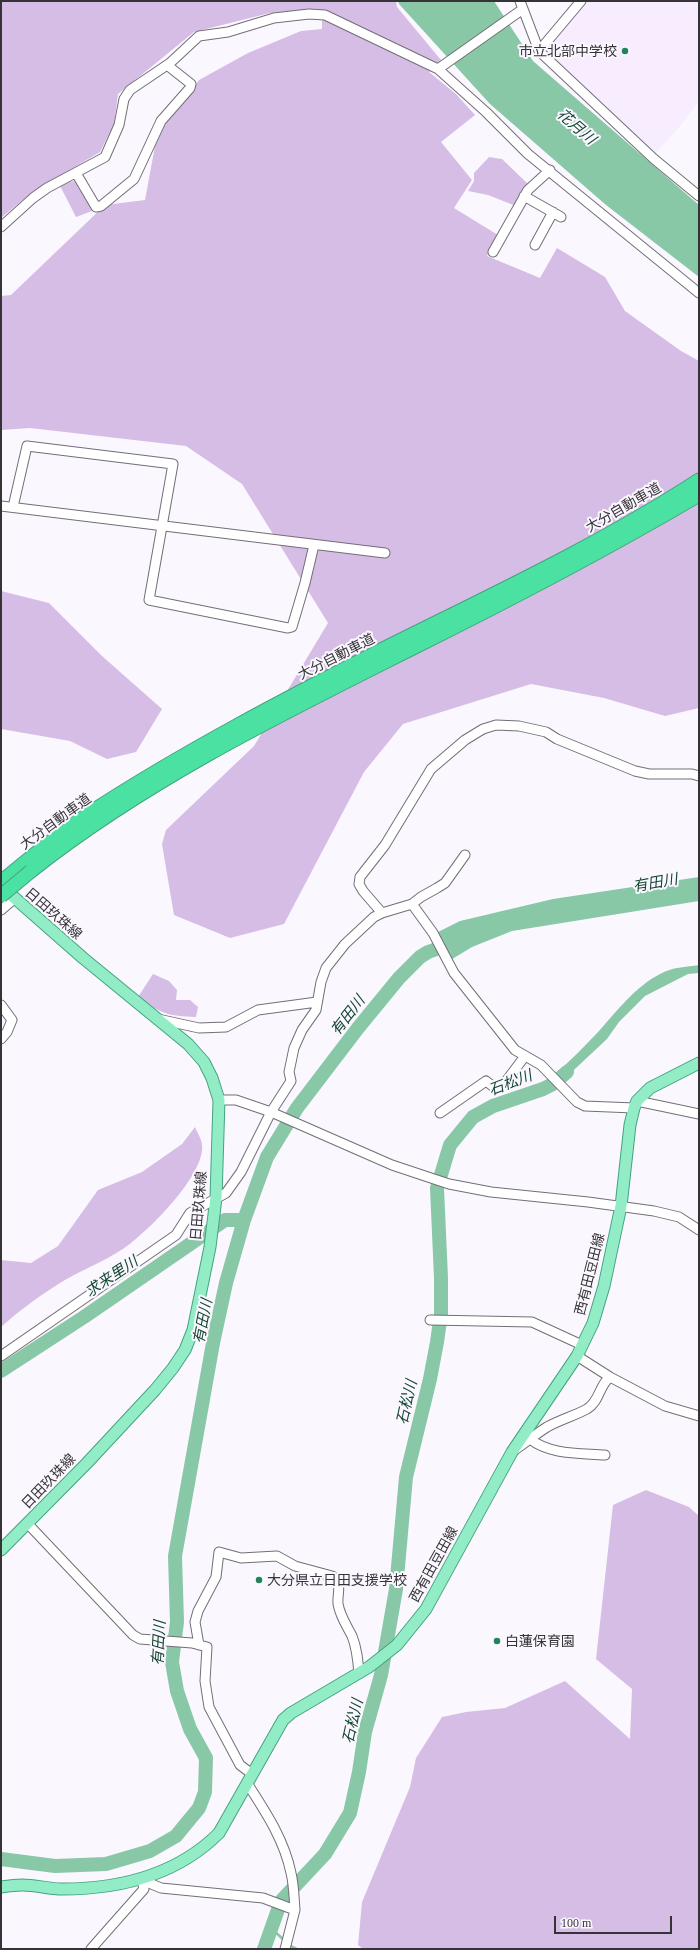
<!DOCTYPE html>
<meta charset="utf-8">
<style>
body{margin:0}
#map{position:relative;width:700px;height:1950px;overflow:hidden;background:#fbf7ff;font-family:Georgia,serif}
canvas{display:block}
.frame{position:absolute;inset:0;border:2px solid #363337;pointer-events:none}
.scale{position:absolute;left:554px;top:1916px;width:118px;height:18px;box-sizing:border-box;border:2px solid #363337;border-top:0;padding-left:5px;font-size:12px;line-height:14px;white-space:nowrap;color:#363337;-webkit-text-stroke:3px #fbf7ff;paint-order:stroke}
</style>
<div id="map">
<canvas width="700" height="1950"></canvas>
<div class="frame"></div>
<div class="scale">100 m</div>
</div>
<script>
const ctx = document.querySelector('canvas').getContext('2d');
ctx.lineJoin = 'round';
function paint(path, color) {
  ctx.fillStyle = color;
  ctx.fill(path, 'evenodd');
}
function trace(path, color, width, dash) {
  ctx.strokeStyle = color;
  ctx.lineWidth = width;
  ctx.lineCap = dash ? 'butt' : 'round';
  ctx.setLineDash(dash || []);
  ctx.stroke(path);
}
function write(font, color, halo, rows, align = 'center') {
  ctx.font = font + ' Georgia,"Noto Sans JP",serif';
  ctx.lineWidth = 4;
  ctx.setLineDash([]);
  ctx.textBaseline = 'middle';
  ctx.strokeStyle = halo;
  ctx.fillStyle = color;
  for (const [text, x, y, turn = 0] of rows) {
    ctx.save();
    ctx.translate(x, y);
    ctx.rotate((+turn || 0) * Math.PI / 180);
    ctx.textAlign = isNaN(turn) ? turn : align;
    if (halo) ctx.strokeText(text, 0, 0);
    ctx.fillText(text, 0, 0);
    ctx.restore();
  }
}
paint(new Path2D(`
 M587 1H699V101L680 126 653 156 543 51Z`), '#f7edfe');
paint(new Path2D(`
 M1 1H396L397 7 441 60 429 72 456 94 475 115 441 142 472 180 454 208 498 235 487 256 540 278 557 248 605 277 625 311 681 351 699 361V708L665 716 604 698 531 684 403 724 364 772 284 924 230 938 174 915 162 844 166 830 254 746 328 623 242 484 186 446 30 428 1 430V296L11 295 105 205 145 200 157 135 199 80 248 53 301 31 322 29V10L270 13 194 32 118 94 114 124 100 152 32 192 1 218Z
 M489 157 502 159 528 184 516 206 488 195 468 191 474 181V173Z
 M80 180 97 209 76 217 59 184Z
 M1 591 49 603 102 656 162 709 136 752 107 759 70 741 1 729Z
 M153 974 169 981 177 990 176 1000H190L198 1007 196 1017C168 1016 161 1014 138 997Z
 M195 1127C197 1132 201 1138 202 1144 206 1173 153 1226 131 1243 112 1258 86 1268 65 1280 42 1294 21 1309 1 1327V1260L31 1263 58 1246 98 1190 142 1172 182 1144Z
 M646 1490 689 1507 699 1516V1949H363L358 1945 362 1902 410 1787 416 1758 442 1717 466 1712 505 1708 565 1681 630 1739 632 1689 596 1659 613 1505Z`), '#d6bde6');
paint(new Path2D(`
 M398 1H494L533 61 699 205V277L606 205 490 104 399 4Z
 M699 877V901L512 931 472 947 449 961 436 933 460 921 553 899Z
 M699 965V973L688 974 645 996 619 1022 607 1039 561 1082 555 1074C571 1060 585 1046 599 1031 617 1011 636 986 660 974 672 967 686 967 699 965Z`), '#88c8a7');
trace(new Path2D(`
 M271 1928 285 1941
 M289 1945 297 1949`), '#88c8a7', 2.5);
trace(new Path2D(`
 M1 1371 84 1317 225 1220H244
 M1 1859 55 1866 106 1864 150 1851 176 1836 199 1808 205 1792 206 1758 190 1729 177 1691 172 1662 177 1622 175 1556 213 1343 226 1283 244 1220 267 1157 297 1108 358 1028 399 978 420 957 428 952 454 943
 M264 1949 281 1901 325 1854 350 1813 359 1772 365 1732 381 1675 396 1589 406 1477 430 1379 437 1342 441 1314V1278L437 1188 450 1145 473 1117 493 1106 543 1089 553 1084 567 1072`), '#88c8a7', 14);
const minor = new Path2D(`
 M520 1 539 51 654 159 699 196
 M539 51 581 1
 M438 69 523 9
 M76 173 96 207 101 206 134 179 161 121 190 88 191 84 167 65
 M524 196 561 217
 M1 227 33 198 47 188 105 157 119 125 124 99 130 90 170 63 199 36 228 32 274 18 309 14 325 15 438 69 486 112 528 154 699 293
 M535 245 553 212
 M493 252 528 190 550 170
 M1 506 385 553
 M13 507 27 446 173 464 149 600 288 628 292 627 305 583 314 545
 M412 904 433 933 454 973 515 1050 541 1065 577 1102 585 1106 634 1108
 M1 910 15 898
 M382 913 363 891 359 884 360 877 385 845 431 769 465 740 483 729 496 725 519 726 546 732 557 739 635 771 649 774H692L699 776
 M1 1005 12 1020 7 1032 1 1039
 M158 1019 199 1028 226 1027 258 1010 317 1002
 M219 1100H236L271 1112 392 1165 449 1184 491 1192 588 1202 654 1211 679 1217 699 1230
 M637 1101 699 1114
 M440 1113 486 1081 495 1088 507 1080 525 1056
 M430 1320 532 1322 582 1345
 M1 1356 176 1235 190 1213 226 1193 241 1172 271 1112 291 1081 289 1072 294 1048 302 1030 316 1010 321 982 326 968 345 944 374 917 382 913 412 904 421 897 437 888 445 883 465 855
 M577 1356 610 1377 665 1406 699 1416
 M530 1439C550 1455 580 1453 605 1455
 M516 1449C526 1442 536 1434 547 1427 559 1420 574 1416 587 1409 600 1401 599 1385 610 1377
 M28 1524 133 1635 140 1639 192 1643 207 1647 205 1681 209 1707 240 1765 252 1774
 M199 1645 195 1622 198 1611 216 1577 219 1552 241 1558 277 1556 295 1566 332 1576C343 1583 337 1593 338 1604 340 1616 347 1626 352 1636 357 1648 358 1661 359 1674
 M247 1783C265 1811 284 1839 291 1873 294 1885 294 1898 295 1910
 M142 1880 161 1888 263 1898 295 1910 285 1949
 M91 1949 144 1889 142 1880`);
const major = new Path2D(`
 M1 1550 87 1463 155 1390 173 1368 185 1350 193 1330 210 1247 216 1198 219 1100 212 1078 204 1062 188 1044 83 958 1 886
 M1 1887C8 1886 15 1885 22 1885 36 1885 49 1889 62 1889 120 1889 177 1875 219 1833L283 1720 291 1713 369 1667 397 1645 426 1609 512 1452 577 1356 593 1323 604 1286 621 1206 630 1125 634 1108 637 1101 650 1088 699 1063`);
const highway = new Path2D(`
 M31 871C145 781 277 716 407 651 506 602 604 551 699 495
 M1 882C30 858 59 833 91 812 185 751 285 699 385 648 491 595 599 545 699 480`);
trace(minor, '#736e77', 11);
trace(major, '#43a47d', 13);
trace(highway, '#43a47d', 15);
trace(minor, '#fff', 9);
trace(major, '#92edc7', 11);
trace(highway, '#4ae1a2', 13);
const highwayBridge = new Path2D(`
 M1 896 31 871`);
trace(highwayBridge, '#43a47d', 15, []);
trace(highwayBridge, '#4ae1a2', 13);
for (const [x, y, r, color] of [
 [625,51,4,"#21835b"],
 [259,1580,4,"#21835b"],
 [497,1641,4,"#21835b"]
]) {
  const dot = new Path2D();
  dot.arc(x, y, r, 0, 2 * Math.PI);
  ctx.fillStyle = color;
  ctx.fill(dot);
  trace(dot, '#fbf7ff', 1.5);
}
write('14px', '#363337', '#fbf7ff', [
 ["市立北部中学校",617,51,"right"],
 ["大分県立日田支援学校",267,1580],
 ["白蓮保育園",505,1641]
], 'left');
write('14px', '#363337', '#fbf7ff', [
 ["大分自動車道",623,507,-30],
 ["大分自動車道",336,656,-27],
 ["大分自動車道",55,821,-36],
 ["日田玖珠線",54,913,41],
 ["日田玖珠線",198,1206,-85],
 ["西有田豆田線",589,1274,-76],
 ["日田玖珠線",48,1481,-46],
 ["西有田豆田線",433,1564,-61]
]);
write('italic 15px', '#134631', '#fbf7ff', [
 ["花月川",577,126,41],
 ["有田川",655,882,-10],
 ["有田川",347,1015,-52],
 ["石松川",510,1082,-21],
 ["求来里川",111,1276,-34],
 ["有田川",202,1321,-79],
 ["石松川",406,1402,-77],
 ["有田川",158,1643,-87],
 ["石松川",352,1721,-77]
]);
</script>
